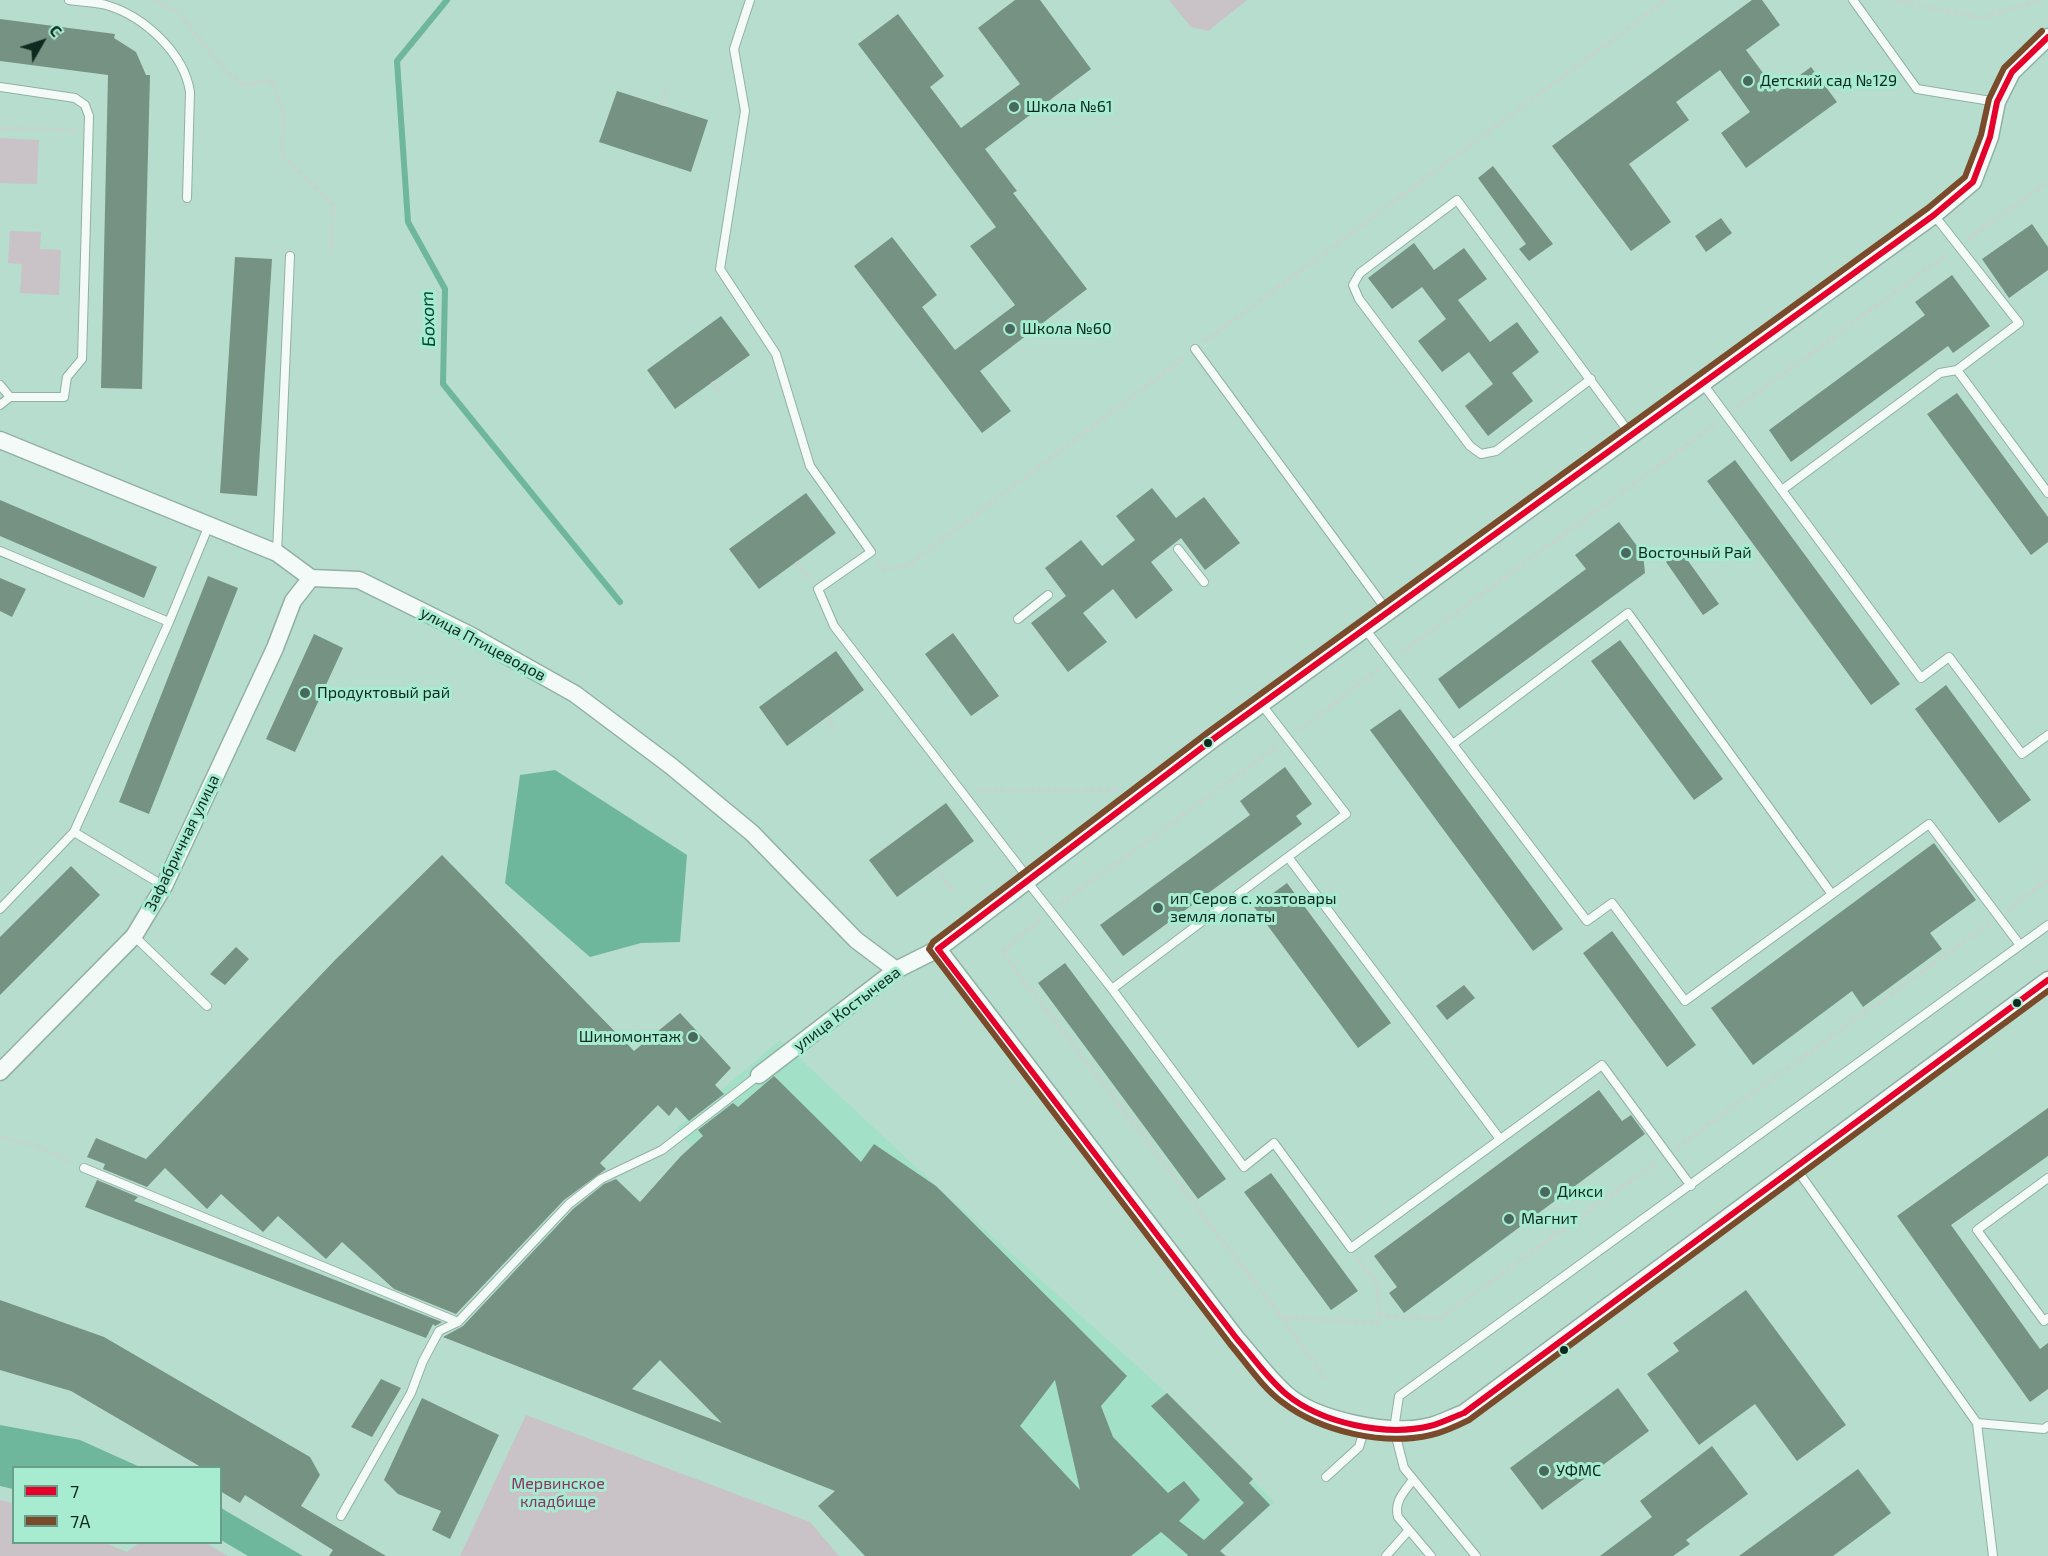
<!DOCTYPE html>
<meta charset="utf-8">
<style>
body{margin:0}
#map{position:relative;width:2048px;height:1556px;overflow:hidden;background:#b6ddce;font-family:"Exo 2",sans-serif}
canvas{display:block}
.legend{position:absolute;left:12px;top:1466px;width:210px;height:78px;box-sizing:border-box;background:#a7ecd1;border:2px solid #699e8a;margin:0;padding:8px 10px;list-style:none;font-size:18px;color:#0d2a20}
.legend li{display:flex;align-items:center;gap:12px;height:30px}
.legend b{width:30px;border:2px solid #699e8a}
.north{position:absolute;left:12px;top:12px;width:60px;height:60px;-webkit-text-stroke:4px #a7ecd1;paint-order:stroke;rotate:51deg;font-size:16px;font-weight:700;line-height:24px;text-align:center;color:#0d2a20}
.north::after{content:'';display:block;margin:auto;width:21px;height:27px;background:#0d2a20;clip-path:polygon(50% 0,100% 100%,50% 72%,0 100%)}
</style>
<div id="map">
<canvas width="2048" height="1556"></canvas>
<ul class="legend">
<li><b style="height:8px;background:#e4002b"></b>7</li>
<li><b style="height:8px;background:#7a4b2a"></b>7А</li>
</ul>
<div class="north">С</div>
</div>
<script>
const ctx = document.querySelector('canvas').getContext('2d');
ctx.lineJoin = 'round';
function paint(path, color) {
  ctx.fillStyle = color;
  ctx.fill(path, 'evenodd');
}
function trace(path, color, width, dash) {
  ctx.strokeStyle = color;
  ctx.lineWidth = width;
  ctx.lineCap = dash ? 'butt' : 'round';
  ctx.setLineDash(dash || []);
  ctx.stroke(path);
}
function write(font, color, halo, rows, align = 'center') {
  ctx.font = font + ' "Exo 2",sans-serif';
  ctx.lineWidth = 6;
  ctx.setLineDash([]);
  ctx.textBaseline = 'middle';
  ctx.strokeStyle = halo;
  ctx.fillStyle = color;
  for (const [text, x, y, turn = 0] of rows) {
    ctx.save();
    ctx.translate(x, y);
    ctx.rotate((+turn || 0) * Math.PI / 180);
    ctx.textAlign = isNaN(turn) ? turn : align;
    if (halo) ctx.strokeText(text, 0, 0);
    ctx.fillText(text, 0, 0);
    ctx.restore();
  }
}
paint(new Path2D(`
 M780 1040 936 1186 1167 1393 1274 1502 1215 1556H864L818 1506 972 1423 675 1130Z`), '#a3e0c8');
paint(new Path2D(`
 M1169 0H1247L1208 31 1191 27Z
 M0 138 39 140 37 184 0 183Z
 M10 231 41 232 40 249 61 250 59 295 20 293 22 264 8 263Z
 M526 1415 810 1522 839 1556H460Z
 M0 1500 13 1503 14 1542 105 1543 127 1552 139 1543 204 1542 228 1556H0Z`), '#c9c2c7');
paint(new Path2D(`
 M555 770 687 855 680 942 641 943 590 957 505 883 520 775Z
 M0 1425 80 1440 140 1467 14 1468 13 1489 0 1486Z
 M221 1508 303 1556H248L221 1540Z`), '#6eb69c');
trace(new Path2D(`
 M447 0 397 61 408 222 445 289 443 384 620 602`), '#6eb69c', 6);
paint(new Path2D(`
 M1015 0H1040L1091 69 985 149 1017 191 1013 193 1087 289 980 371 1011 411 982 433 854 266 892 237 937 295 922 307 955 350 1015 305 970 246 996 227 858 44 898 14 944 76 930 87 961 128 1020 84 978 28Z
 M1752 0H1762L1780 25 1746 50 1777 92 1811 67 1837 102 1746 168 1721 133 1750 112 1720 70 1676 102 1689 120 1629 164 1671 222 1631 251 1552 146Z
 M0 19 115 34 114 38 136 52 146 75H150L142 389 101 388 108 75 0 61Z
 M617 91 708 120 691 172 599 142Z
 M1493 166 1553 244 1529 261 1519 249 1526 244 1478 178Z
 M1721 218 1732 233 1706 252 1695 236Z
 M2032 224 2048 247V270L2009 298 1982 259Z
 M1414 243 1434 270 1464 248 1487 279 1458 300 1490 342 1517 322 1539 352 1512 373 1533 401 1488 436 1465 406 1493 384 1469 352 1442 372 1418 341 1446 319 1422 287 1392 309 1368 278Z
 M235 257 272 259 257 496 220 493Z
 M1952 275 1990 326 1953 353 1948 346 1791 462 1769 430 1925 315 1915 302Z
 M721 316 750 355 675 409 647 370Z
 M1957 393 2048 517V542L2031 555 1927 414Z
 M1735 460 1900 684 1871 705 1707 481Z
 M1152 488 1176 518 1204 497 1240 543 1205 570 1181 538 1151 562 1173 590 1136 619 1113 589 1083 613 1107 642 1068 672 1031 623 1066 596 1045 568 1081 540 1102 566 1135 540 1116 516Z
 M806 493 836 533 759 589 729 549Z
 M0 500 157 567 144 598 0 536Z
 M1619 522 1643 554 1645 573 1459 709 1438 679 1586 569 1575 555Z
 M1681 551 1719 604 1703 615 1666 562Z
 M208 576 238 588 149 814 119 802Z
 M0 578 26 589 12 617 0 611Z
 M953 633 999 696 971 716 925 654Z
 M314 634 343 648 295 752 266 739Z
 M1620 640 1723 779 1694 800 1591 661Z
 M836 651 864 690 787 746 759 707Z
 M1946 685 2031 800 1999 823 1915 709Z
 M1400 709 1563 929 1533 951 1370 730Z
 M1285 767 1312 804 1296 816 1302 824 1123 956 1100 925 1250 815 1240 801Z
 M946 803 974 841 897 897 869 860Z
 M1934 843 1976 900 1930 933 1942 949 1863 1007 1852 991 1753 1065 1711 1008Z
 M442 855 634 1051 680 1013 731 1068 715 1085 724 1094 689 1121 676 1107 669 1116 658 1105 600 1163 606 1169 564 1200 456 1314 394 1289 342 1242 326 1259 278 1216 263 1232 221 1194 207 1209 165 1168 147 1187 103 1169 105 1164 87 1157 96 1138 146 1159 336 959Z
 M71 866 100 895 0 995V937Z
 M1287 883 1391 1023 1358 1048 1254 907Z
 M1612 931 1696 1045 1667 1067 1583 953Z
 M236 947 249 959 225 985 210 974Z
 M1065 963 1226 1179 1198 1199 1038 983Z
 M1464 985 1475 998 1447 1020 1436 1006Z
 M774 1076 861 1162 874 1144 936 1186 1127 1376 1101 1406 1113 1437 1168 1493 1184 1481 1200 1500 1179 1521 1204 1540 1244 1503 1151 1406 1167 1393 1253 1479 1249 1483 1270 1505 1220 1551 1226 1556H1187L1188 1555 1161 1532 1131 1556H865L818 1506 835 1491 443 1337 463 1326 573 1209 604 1184 616 1179 640 1202 681 1156 703 1136 698 1130 733 1103 738 1107ZM660 1360 722 1423 632 1389ZM1055 1380 1080 1490 1020 1426Z
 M1599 1090 1622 1121 1631 1115 1645 1134 1404 1313 1389 1293 1397 1287 1374 1256Z
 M2048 1108V1156L1951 1225 2040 1349 2048 1343V1389L2030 1402 1897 1216Z
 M1271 1173 1358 1291 1331 1310 1244 1192Z
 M97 1180 138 1197 134 1201 442 1322 435 1326 433 1324 426 1338 85 1207Z
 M1746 1290 1846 1425 1797 1461 1755 1404 1699 1445 1647 1374 1679 1351 1673 1343Z
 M0 1300 104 1337 310 1457 320 1475 301 1506 386 1556H329L333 1550 245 1495 240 1503 220 1491V1467H201L71 1391 0 1370Z
 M381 1379 401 1388 372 1437 351 1427Z
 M1618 1388 1649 1431 1542 1510 1510 1468Z
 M422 1398 499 1435 450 1539 432 1530 441 1511 398 1494 384 1480Z
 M1712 1446 1748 1494 1686 1540 1690 1544 1673 1556H1600L1652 1517 1640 1501Z
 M1858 1469 1891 1513 1833 1556H1739Z`), '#769282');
const service = new Path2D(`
 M69 0C81 2 95 2 106 5 144 16 184 53 190 92L187 198
 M750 0 734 49 745 111 720 269 776 354 810 466 871 552 818 589 834 626 1028 878
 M1853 0 1917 89 1997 102
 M0 87 75 98 85 105 89 116 82 359 67 377 64 397H10
 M1934 215 2019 323 1957 370 2048 493
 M1195 349 1388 612
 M1591 379 1496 451 1481 454 1470 446 1359 299 1353 285 1360 273 1457 200 1631 435
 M1703 384 1921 678 1949 657 2022 754 2048 735
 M0 385 10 397 0 405
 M1782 490 1940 373 1957 370
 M1178 549 1204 582
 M0 551 169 622
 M277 553 290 256
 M1018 619 1048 595
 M1366 630 1587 921 1612 903 1685 1001 1929 824 2020 945
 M1262 705 1346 814 1288 857 1500 1139
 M1453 744 1628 613 1831 893
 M74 832 164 886
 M1026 880 1112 989 1244 1167 1274 1143 1351 1248 1602 1065 1691 1186
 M0 909 74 832 169 622 209 525
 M134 936 207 1006
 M1112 989 1288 857
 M1795 1167 1977 1423 2044 1429 2048 1426
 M84 1168 458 1322
 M2048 1178 1977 1230 2044 1321 2048 1318
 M1977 1423 1993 1556
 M1326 1477 1359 1447 1366 1424
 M1412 1481C1403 1493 1394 1502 1398 1517L1431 1556
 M341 1516 411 1393 423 1361 439 1331 458 1322 569 1204 601 1179 662 1150 759 1075
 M1386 1556 1409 1530
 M1476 1556 1404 1468 1394 1429 1399 1396 2048 925`);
const minor = new Path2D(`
 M0 440 277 553 311 578 359 580 470 635 575 694 671 766 752 833 856 940 896 970
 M938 949 1237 1339C1253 1357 1268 1378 1286 1394 1315 1420 1388 1435 1426 1427 1439 1425 1452 1417 1464 1413L2048 980
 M0 1072 134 936 164 886 275 648 293 601 311 578
 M759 1075 896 970 938 949 1216 737 1934 215 1973 182 1990 137 1997 102 2012 72 2048 37`);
trace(service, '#92b0a4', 10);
trace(minor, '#92b0a4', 19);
trace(new Path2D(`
 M154 0 179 13 223 68 244 86 272 80 285 116 281 154 333 205 331 254
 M1895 0 1981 18 2040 0
 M661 105 667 88
 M0 128 77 130
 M1968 239 2048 182
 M1204 342 1666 0
 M712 382 722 394
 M1735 409 1947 254
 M796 562 811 580
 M878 562 884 570 909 565 1186 356
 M1401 653 1717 423
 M826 718 836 731
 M1298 731 1380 668
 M978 791 1117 790
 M936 869 955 893
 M1060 904 1278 746
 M2008 910 2048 879
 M1040 919 1002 952 1281 1317
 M0 1137 37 1146 73 1163
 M1676 1148 1990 923
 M1358 1259 1377 1285 1380 1316
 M1326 1379 1281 1317 1378 1323 1380 1316 1440 1318 1658 1161`), '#c7d3ce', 4, [4.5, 3]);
trace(service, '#f4faf8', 8);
trace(minor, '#f4faf8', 16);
trace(new Path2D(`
 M2048 37 2012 72 1997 102 1990 137 1973 182 1934 215 1216 737 938 949 1237 1339C1253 1357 1267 1378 1286 1394 1321 1423 1385 1437 1430 1426 1442 1423 1453 1417 1464 1413L2048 980`), '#e4002b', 6);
trace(new Path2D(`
 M2042 31 2004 68 1989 99 1981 135 1965 177 1928 208 1211 730 933 942 929 949 1230 1344C1247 1364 1262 1387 1282 1402 1321 1432 1384 1446 1431 1435 1444 1432 1457 1426 1469 1420L2048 991`), '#7a4b2a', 6);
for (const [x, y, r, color] of [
 [1748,81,6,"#48695d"],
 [1014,107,6,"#48695d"],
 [1010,329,6,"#48695d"],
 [1626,553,6,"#48695d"],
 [305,693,6,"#48695d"],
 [1208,743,5,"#0d2a20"],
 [1158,908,6,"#48695d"],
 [2017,1003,5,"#0d2a20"],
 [693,1037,6,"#48695d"],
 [1545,1192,6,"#48695d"],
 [1509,1219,6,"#48695d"],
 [1564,1350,5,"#0d2a20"],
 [1544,1471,6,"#48695d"]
]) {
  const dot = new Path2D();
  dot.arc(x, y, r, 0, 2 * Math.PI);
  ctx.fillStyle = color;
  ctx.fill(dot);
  trace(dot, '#a7ecd1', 2);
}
write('16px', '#0d2a20', '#a7ecd1', [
 ["Детский сад №129",1760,81],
 ["Школа №61",1026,107],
 ["Школа №60",1022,329],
 ["Восточный Рай",1638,553],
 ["Продуктовый рай",317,693],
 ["ип Серов с. хозтовары",1170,899],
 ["земля лопаты",1170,917],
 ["Шиномонтаж",681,1037,"right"],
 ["Дикси",1557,1192],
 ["Магнит",1521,1219],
 ["УФМС",1556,1471]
], 'left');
write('16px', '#0d2a20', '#a7ecd1', [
 ["улица Птицеводов",483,644,28],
 ["Зафабричная улица",182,843,-64],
 ["улица Костычева",847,1009,-37]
]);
write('16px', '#873463', '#a7ecd1', [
 ["Мервинское",558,1484],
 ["кладбище",558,1502]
]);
write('italic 18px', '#004b37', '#a7ecd1', [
 ["Бохот",428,319,-92]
]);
</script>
